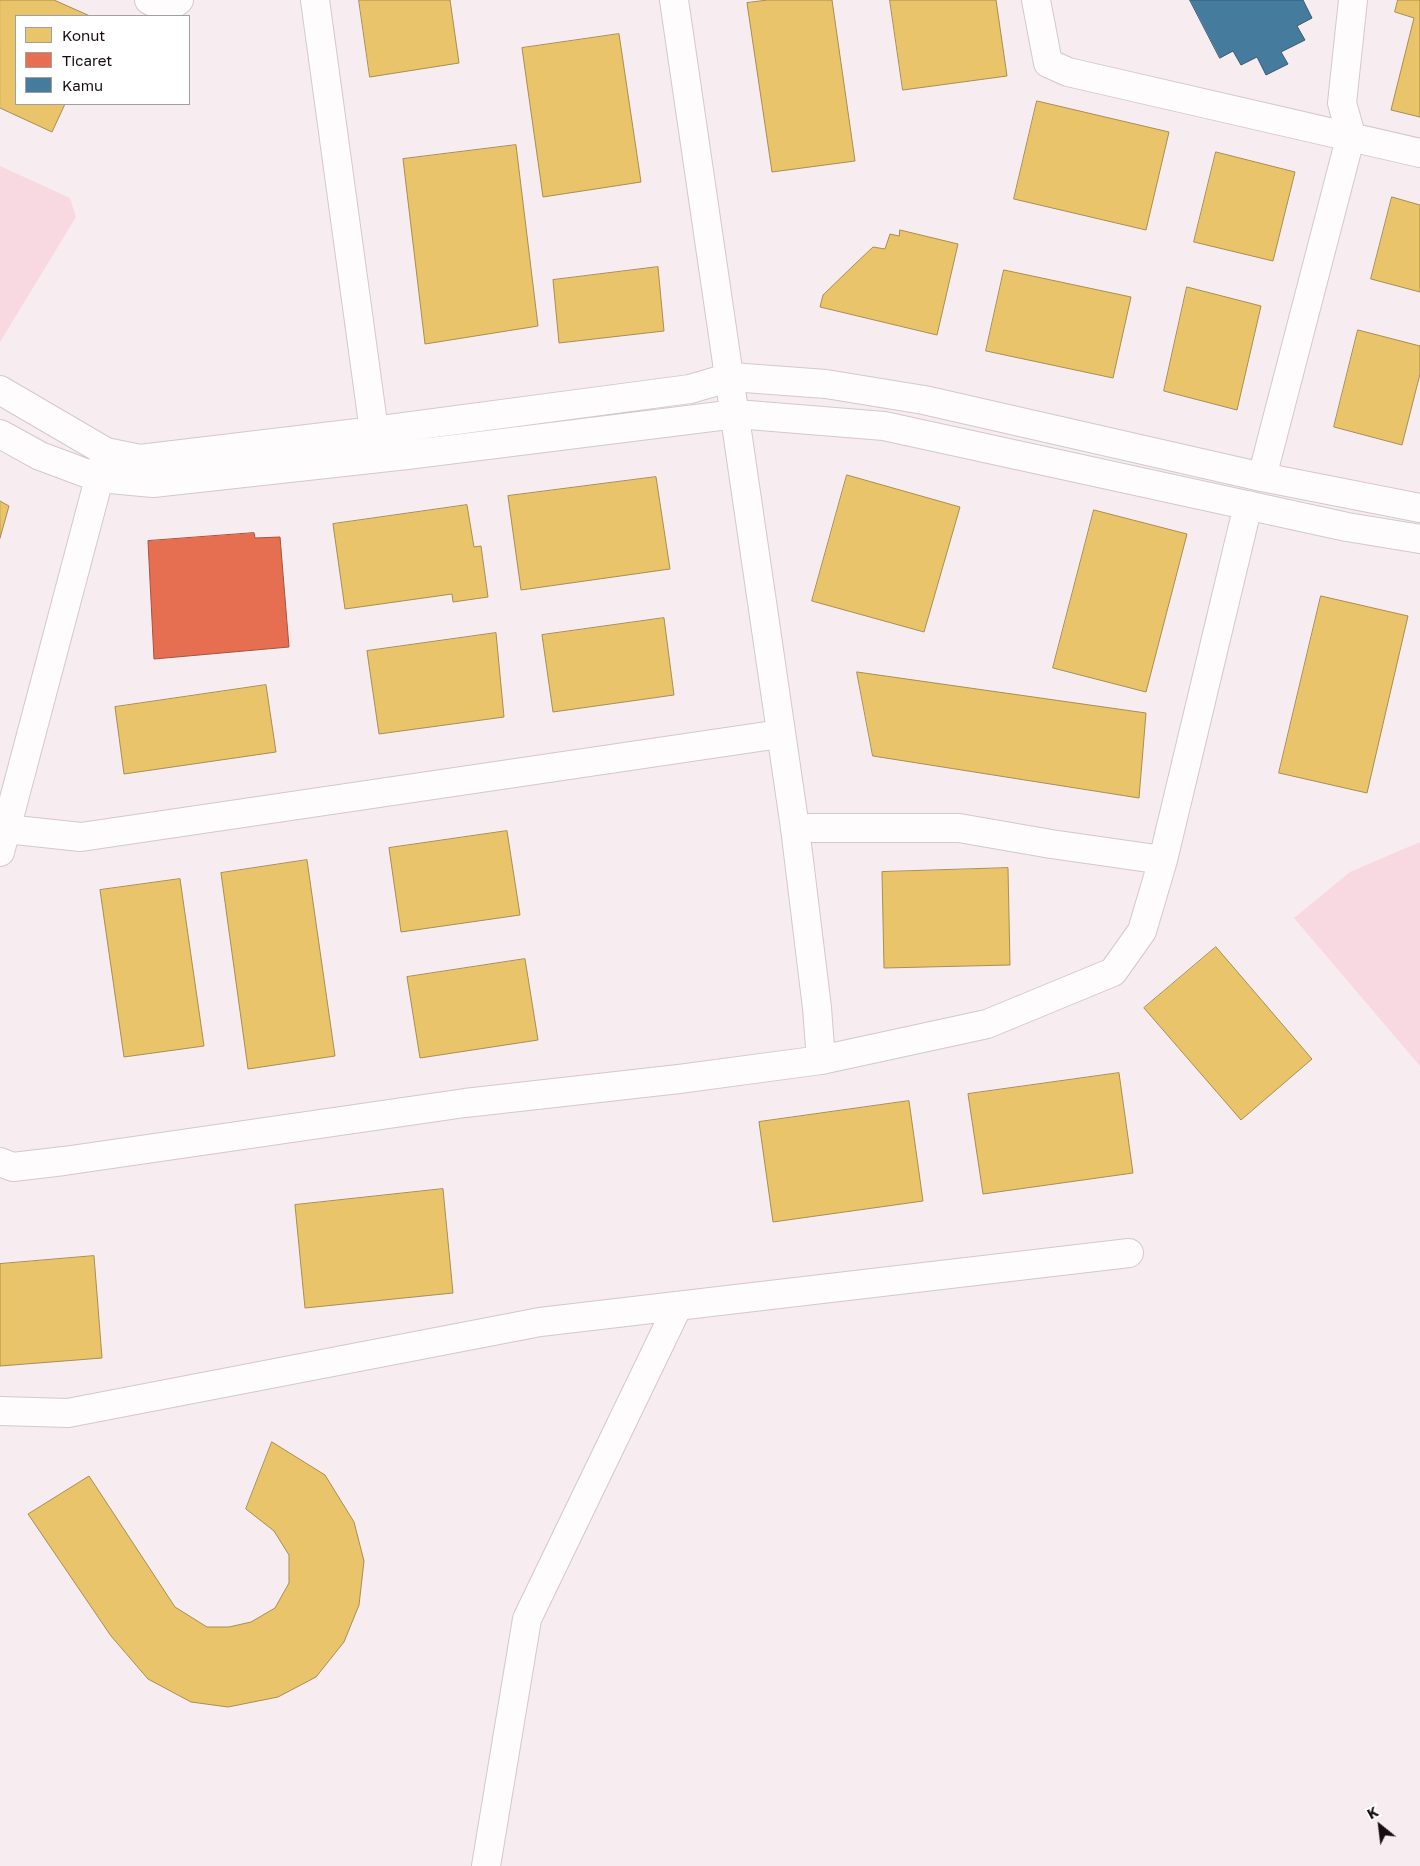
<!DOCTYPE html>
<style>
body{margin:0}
#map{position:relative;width:1420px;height:1866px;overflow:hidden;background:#f7ecef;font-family:"Golos Text",sans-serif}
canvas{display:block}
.legend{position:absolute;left:15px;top:15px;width:175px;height:90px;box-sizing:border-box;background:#fff;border:1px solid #a39e9f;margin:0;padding:6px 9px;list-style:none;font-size:15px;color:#180d10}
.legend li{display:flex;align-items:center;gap:10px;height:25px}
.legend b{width:25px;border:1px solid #a39e9f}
.north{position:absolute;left:1355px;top:1801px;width:50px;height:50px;-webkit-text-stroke:4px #fff;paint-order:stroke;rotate:331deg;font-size:14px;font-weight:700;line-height:20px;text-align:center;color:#180d10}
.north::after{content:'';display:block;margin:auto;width:18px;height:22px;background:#180d10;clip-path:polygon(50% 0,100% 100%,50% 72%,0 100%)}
</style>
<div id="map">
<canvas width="1420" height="1866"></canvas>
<ul class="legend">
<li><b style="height:14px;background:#e9c46a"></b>Konut</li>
<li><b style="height:14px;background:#e76f51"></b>Ticaret</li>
<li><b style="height:14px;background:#457b9d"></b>Kamu</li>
</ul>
<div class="north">K</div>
</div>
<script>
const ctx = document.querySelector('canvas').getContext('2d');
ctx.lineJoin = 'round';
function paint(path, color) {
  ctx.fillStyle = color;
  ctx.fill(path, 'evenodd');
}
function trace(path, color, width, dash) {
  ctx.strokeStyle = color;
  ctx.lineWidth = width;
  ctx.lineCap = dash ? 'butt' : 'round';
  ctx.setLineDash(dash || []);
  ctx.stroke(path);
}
paint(new Path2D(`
 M0 166 70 198 76 217 0 342Z
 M1420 842V1066L1294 918 1350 872Z`), '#f8d9e1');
const homes = new Path2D(`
 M0 0H54L90 16H16V104H65L52 132 0 108Z
 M359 0H450L459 63 370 77Z
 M768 0H832L855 161 772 172 747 3Z
 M890 0H996L1007 76 903 90Z
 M1398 0H1420V117L1391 110 1414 18 1395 12Z
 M619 34 641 182 543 197 522 48Z
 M1037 101 1169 132 1146 230 1014 199Z
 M516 145 538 326 425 344 403 159Z
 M1216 152 1295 172 1273 261 1194 242Z
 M1392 197 1420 205V292L1371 279Z
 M900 230 958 244 937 335 820 307 823 295 855 264 873 247 885 249 890 234 899 236Z
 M658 267 664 331 559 343 553 280Z
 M1004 270 1131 297 1113 378 986 351Z
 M1187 287 1261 306 1237 410 1164 391Z
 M1358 330 1420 346V374L1402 445 1334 427Z
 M847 475 960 507 924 632 812 601Z
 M656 477 670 569 521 590 508 496Z
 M0 501 9 506 0 538Z
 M467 505 474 547 481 546 488 597 453 602 452 594 345 609 333 524Z
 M1094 510 1187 534 1146 692 1053 668Z
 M1321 596 1408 616 1367 793 1279 773Z
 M664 618 674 695 553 712 542 635Z
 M496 633 504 717 379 734 367 651Z
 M857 672 1146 713 1139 798 873 756Z
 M266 685 276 752 124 774 115 707Z
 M507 831 520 915 401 932 389 848Z
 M307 860 335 1056 248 1069 221 873Z
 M1008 868 1010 965 884 968 882 872Z
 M180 879 204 1046 124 1057 100 890Z
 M1216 947 1312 1059 1241 1120 1144 1008Z
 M525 959 538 1040 420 1058 407 977Z
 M1119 1073 1133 1173 983 1194 968 1094Z
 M909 1101 923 1201 773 1222 759 1122Z
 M443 1189 453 1293 305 1308 295 1205Z
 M94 1256 102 1358 0 1366V1264Z
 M272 1442 325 1475 354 1522 364 1561 359 1605 344 1642 316 1677 278 1697 228 1707 191 1702 148 1679 111 1636 28 1514 89 1476 175 1607 207 1627H229L251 1622 275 1608 289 1583V1555L274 1531 246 1509Z`);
paint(homes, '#e9c46a');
trace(homes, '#aa8d4f', 1);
const shops = new Path2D(`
 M254 533 255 538 280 537 289 647 154 659 148 541Z`);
paint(shops, '#e76f51');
trace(shops, '#a9523e', 1);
const public = new Path2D(`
 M1190 0H1303L1312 18 1297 26 1305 40 1281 52 1288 64 1266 75 1257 57 1241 65 1233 51 1220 58Z`);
paint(public, '#457b9d');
trace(public, '#385a73', 1);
const minor = new Path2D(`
 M149 0 167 9 179 0
 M315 0 374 431
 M1036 0 1048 63 1068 72 1420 153
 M1262 477 1351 135 1342 103 1353 0
 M795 828H959L1051 844 1163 860
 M6 829 81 837 780 734
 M0 852 105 456
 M0 1162 13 1167 64 1161 465 1103 679 1079 821 1060 987 1024 1113 972 1142 931 1163 860 1248 505
 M0 1411 68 1413 540 1322 1129 1253
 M486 1866 527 1619 678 1306`);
const tertiary = new Path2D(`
 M674 0 795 828 817 1008 821 1060`);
const secondary = new Path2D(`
 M0 390 106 452 140 459 374 431 690 389 731 377 826 384 924 400 1262 477 1420 508
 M0 434 40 456 99 478 153 483 407 455 736 414 884 426 1347 527 1420 539`);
trace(minor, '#d4c8cb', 30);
trace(tertiary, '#d4c8cb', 30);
trace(secondary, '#d4c8cb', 30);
trace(minor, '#fefcfd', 28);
trace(tertiary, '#fefcfd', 28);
trace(secondary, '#fefcfd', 28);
</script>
